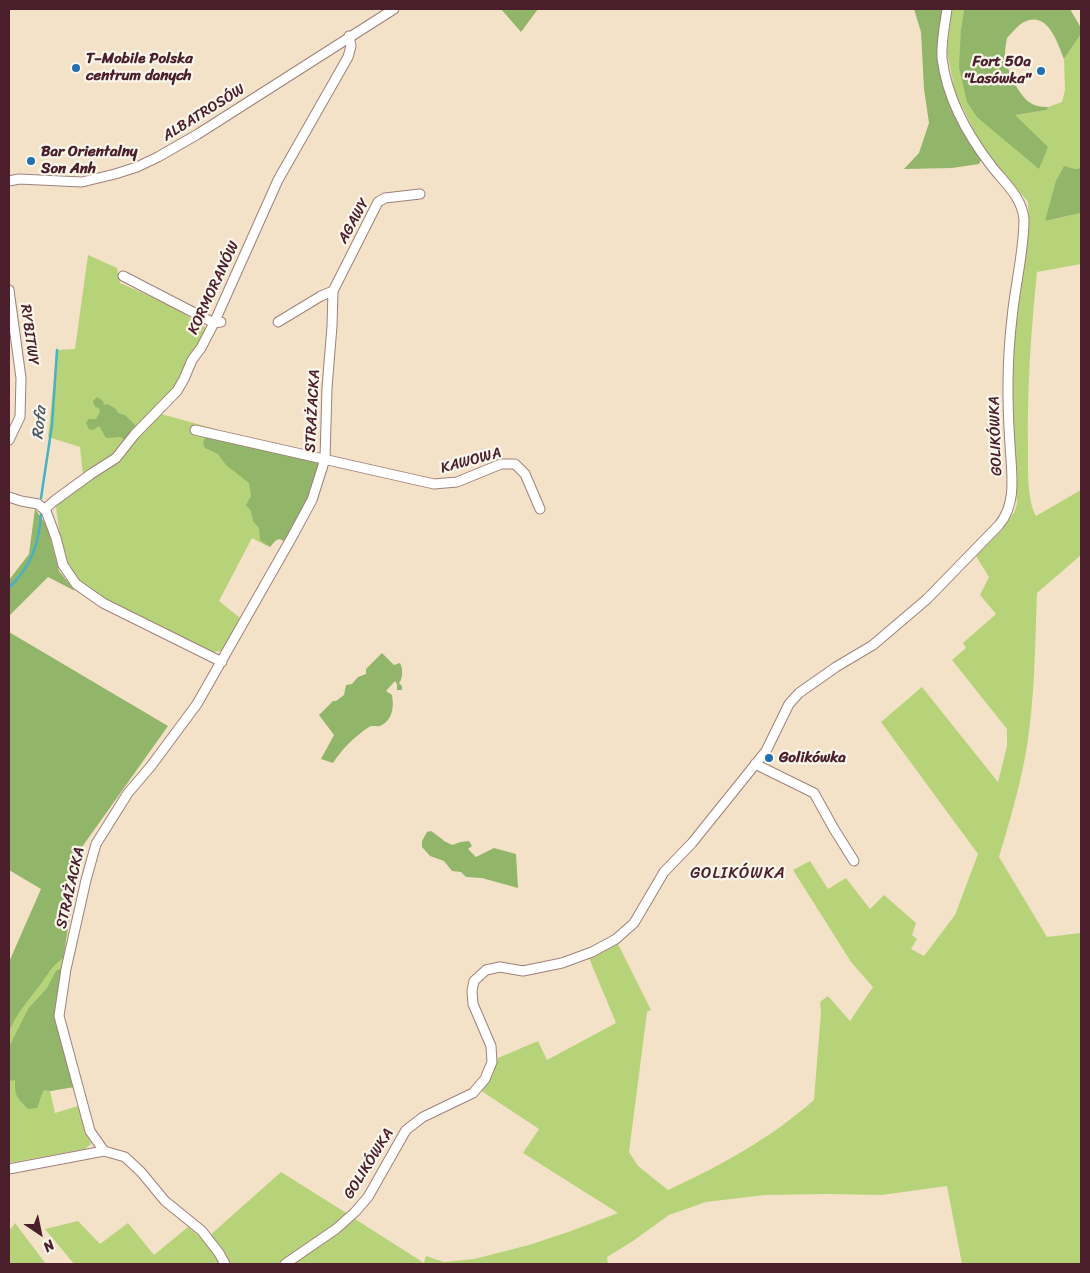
<!DOCTYPE html>
<meta charset="utf-8">
<style>
body{margin:0}
#map{position:relative;width:1090px;height:1273px;overflow:hidden;background:#f4e2c8;font-family:Sriracha,sans-serif}
canvas{display:block}
.frame{position:absolute;inset:0;border:10px solid #4a1f2b;pointer-events:none}
.north{position:absolute;left:15px;top:1208px;width:50px;height:50px;-webkit-text-stroke:4px #fbf7ec;paint-order:stroke;rotate:146deg;font-size:14px;font-weight:700;line-height:20px;text-align:center;color:#4a1f2b}
.north::after{content:'';display:block;margin:auto;width:18px;height:22px;background:#4a1f2b;clip-path:polygon(50% 0,100% 100%,50% 72%,0 100%)}
</style>
<div id="map">
<canvas width="1090" height="1273"></canvas>
<div class="frame"></div>
<div class="north">N</div>
</div>
<script>
const ctx = document.querySelector('canvas').getContext('2d');
ctx.lineJoin = 'round';
function paint(path, color) {
  ctx.fillStyle = color;
  ctx.fill(path, 'evenodd');
}
function trace(path, color, width, dash) {
  ctx.strokeStyle = color;
  ctx.lineWidth = width;
  ctx.lineCap = dash ? 'butt' : 'round';
  ctx.setLineDash(dash || []);
  ctx.stroke(path);
}
function write(font, color, halo, rows, align = 'center') {
  ctx.font = font + ' Sriracha,sans-serif';
  ctx.lineWidth = 4.5;
  ctx.setLineDash([]);
  ctx.textBaseline = 'middle';
  ctx.strokeStyle = halo;
  ctx.fillStyle = color;
  for (const [text, x, y, turn = 0] of rows) {
    ctx.save();
    ctx.translate(x, y);
    ctx.rotate((+turn || 0) * Math.PI / 180);
    ctx.textAlign = isNaN(turn) ? turn : align;
    if (halo) ctx.strokeText(text, 0, 0);
    ctx.fillText(text, 0, 0);
    ctx.restore();
  }
}
paint(new Path2D(`
 M952 9H964L961 29 1014 115 1047 110 1048 107 1062 102 1065 90 1064 59 1081 34V168L1075 169 1045 221 1081 213V264L1037 272C1031 331 1027 389 1028 448 1028 468 1027 500 1036 516L1081 490V555L1037 593C1035 644 1035 695 1027 746 1021 783 1010 820 999 857L1047 937 1081 933V1264H962L947 1186 882 1195 827 1194 765 1195 706 1202 669 1215 633 1241 607 1257 608 1264H293L334 1236 355 1219 424 1263 426 1256 444 1262 474 1259 529 1245 571 1231 618 1213 523 1153 539 1129 480 1090 489 1078 498 1058 538 1041 547 1060 616 1023 589 958 617 942 651 1010 647 1012 629 1152 638 1166 668 1190C720 1166 771 1138 814 1100L821 1012 820 1002 828 996 850 1021 873 987 851 962 793 870 810 861 828 889 846 878 870 909 884 895 916 923 912 935 917 939 911 949 924 956 955 915 978 854 881 722 922 687 998 782 1007 746V729L952 660 966 648 963 643 996 614 980 595 989 577 976 556 1003 529 1005 522 1014 513 1017 504 1011 406 1015 326 1029 222 1028 202 994 161 977 137 955 92 947 52Z
 M88 255 117 268 120 283 172 306 206 328 200 345 174 392 114 457 83 476 80 447 48 437 57 350 75 349Z
 M161 414 321 458 303 511 275 533 267 546 252 538 219 601 240 618 223 651 211 652C182 638 87 596 73 573 61 553 59 529 56 507L63 497 136 440Z
 M66 942 55 1016 74 1087 50 1091 55 1113 78 1106 85 1133 90 1141 91 1144 85 1149 9 1163V1028Z
 M281 1172 348 1214 334 1227 279 1264H229L208 1237Z
 M78 1221 100 1244 128 1223 154 1255 188 1227 206 1242 220 1264H74L45 1229Z
 M15 1223 46 1264H9V1231Z`), '#b7d379');
paint(new Path2D(`
 M501 9H538L521 32Z
 M914 9H944L939 57 951 109 981 160 979 164 952 168 904 169 919 153 929 123 924 89 921 32Z
 M964 9H1070L1081 28V34L1064 59C1058 44 1048 10 1024 22 1018 25 1012 33 1007 38 1006 43 1005 49 1005 54 1006 68 1018 94 1029 102 1034 106 1041 107 1048 107L1047 110 1015 115 1048 147 1039 169 977 117 967 102 959 67 961 29Z
 M1064 166 1075 169 1081 168V213L1045 221 1056 181Z
 M97 397 103 401 104 405 107 404 116 409 118 413 125 415 137 427 125 440 121 437 106 438 99 426 93 430 89 429 86 423 89 419H96L100 412 99 408 95 407 93 401Z
 M210 437 314 460 319 465 303 511 284 541 279 539 275 541 270 547 260 540 259 528 253 521 251 511 246 505 251 496 249 483 226 465 218 454 205 448 203 443 205 438Z
 M35 509 47 526 59 571 75 591 48 577 9 616V580L29 554Z
 M9 632 168 726 82 847 63 958C49 969 50 972 40 985 28 1000 17 1014 9 1031V962L41 889 9 870Z
 M382 653 394 665 400 663C403 668 403 679 399 683L402 686V690H397V684L395 681 386 691 392 695C394 707 393 720 380 726 376 727 372 725 369 727 354 737 342 749 333 763L321 759 334 735 319 715 333 701H336L344 695 346 685 352 684 358 677 366 674V669Z
 M431 831 442 839 444 841 452 845 461 842 469 841 472 846 468 849 476 857 494 848 516 854 518 888 482 878 466 877 461 872 452 871 444 861 430 856 422 847V841L427 832Z
 M62 968 55 1016 74 1087 50 1091 44 1090C41 1094 40 1102 37 1108L28 1109C16 1096 15 1097 15 1080L9 1081V1047L28 1009 47 988 56 971Z`), '#91b569');
trace(new Path2D(`
 M41 498 52 425 57 350
 M9 588C31 566 39 545 41 514`), '#48b0c7', 2.5);
const street = new Path2D(`
 M9 181 19 179 82 182 115 174 137 167 158 157 198 134 394 9
 M123 276 214 323 221 322
 M9 290 21 378 20 417 9 440
 M278 322 321 296 333 291
 M195 430 434 484 457 482 501 464H515L525 474 540 509
 M9 497 21 501 38 504 46 511 56 538 63 565 76 584 103 603 222 662
 M45 509 54 501 91 474 116 458 135 434 177 391 184 379 192 360 201 348 214 323 278 180 348 57 351 46 349 36
 M755 764 814 793 834 829 854 861
 M104 1151 90 1131 59 1016 66 969 86 880 96 844 128 793 151 766 197 704 292 537 312 500 325 459 327 388 332 326 333 291 378 202 385 198 420 194
 M9 1169 104 1151 125 1157 141 1172 165 1201 202 1231 219 1253 225 1264
 M285 1264 336 1229 355 1212 368 1197 406 1130 423 1117 473 1093 485 1079 492 1062 491 1046 473 1004 472 991 474 981 486 970 500 967 523 971 562 963 592 952 616 939 634 923 664 872 692 843 766 751 789 704 799 693 836 667 873 645 927 599 999 525C1018 502 1011 471 1010 444 1007 402 1007 360 1012 318 1015 285 1024 252 1024 219 1022 198 1006 184 993 168 968 136 947 99 942 58 941 42 945 24 947 9`);
trace(street, '#9f807a', 11);
trace(street, '#fff', 9);
for (const [x, y, r, color] of [
 [76,68,5,"#1f6fb2"],
 [1041,71,5,"#1f6fb2"],
 [31,161,5,"#1f6fb2"],
 [769,758,5,"#1f6fb2"]
]) {
  const dot = new Path2D();
  dot.arc(x, y, r, 0, 2 * Math.PI);
  ctx.fillStyle = color;
  ctx.fill(dot);
  trace(dot, '#fbf7ec', 2);
}
write('bold 15px', '#4a1f2b', '#fbf7ec', [
 ["T‑Mobile Polska",86,59],
 ["centrum danych",86,76],
 ["Fort 50a",1031,62,"right"],
 ["\"Lasówka\"",1031,79,"right"],
 ["Bar Orientalny",41,152],
 ["Son Anh",41,169],
 ["Golikówka",779,758]
], 'left');
write('15px', '#4a1f2b', '#fbf7ec', [
 ["ALBATROSÓW",204,113,-32],
 ["AGAWY",354,221,-61],
 ["KORMORANÓW",214,288,-65],
 ["RYBITWY",29,335,82],
 ["STRAŻACKA",313,411,-87],
 ["GOLIKÓWKA",996,436,-92],
 ["KAWOWA",471,461,-15],
 ["STRAŻACKA",71,888,-77],
 ["GOLIKÓWKA",369,1164,-58]
]);
write('italic 16px', '#495969', '#fbf7ec', [
 ["Rofa",40,423,-84]
]);
ctx.letterSpacing = '1px';
write('16px', '#4a1f2b', '#fbf7ec', [
 ["GOLIKÓWKA",738,874]
]);
ctx.letterSpacing = '0px';
</script>
